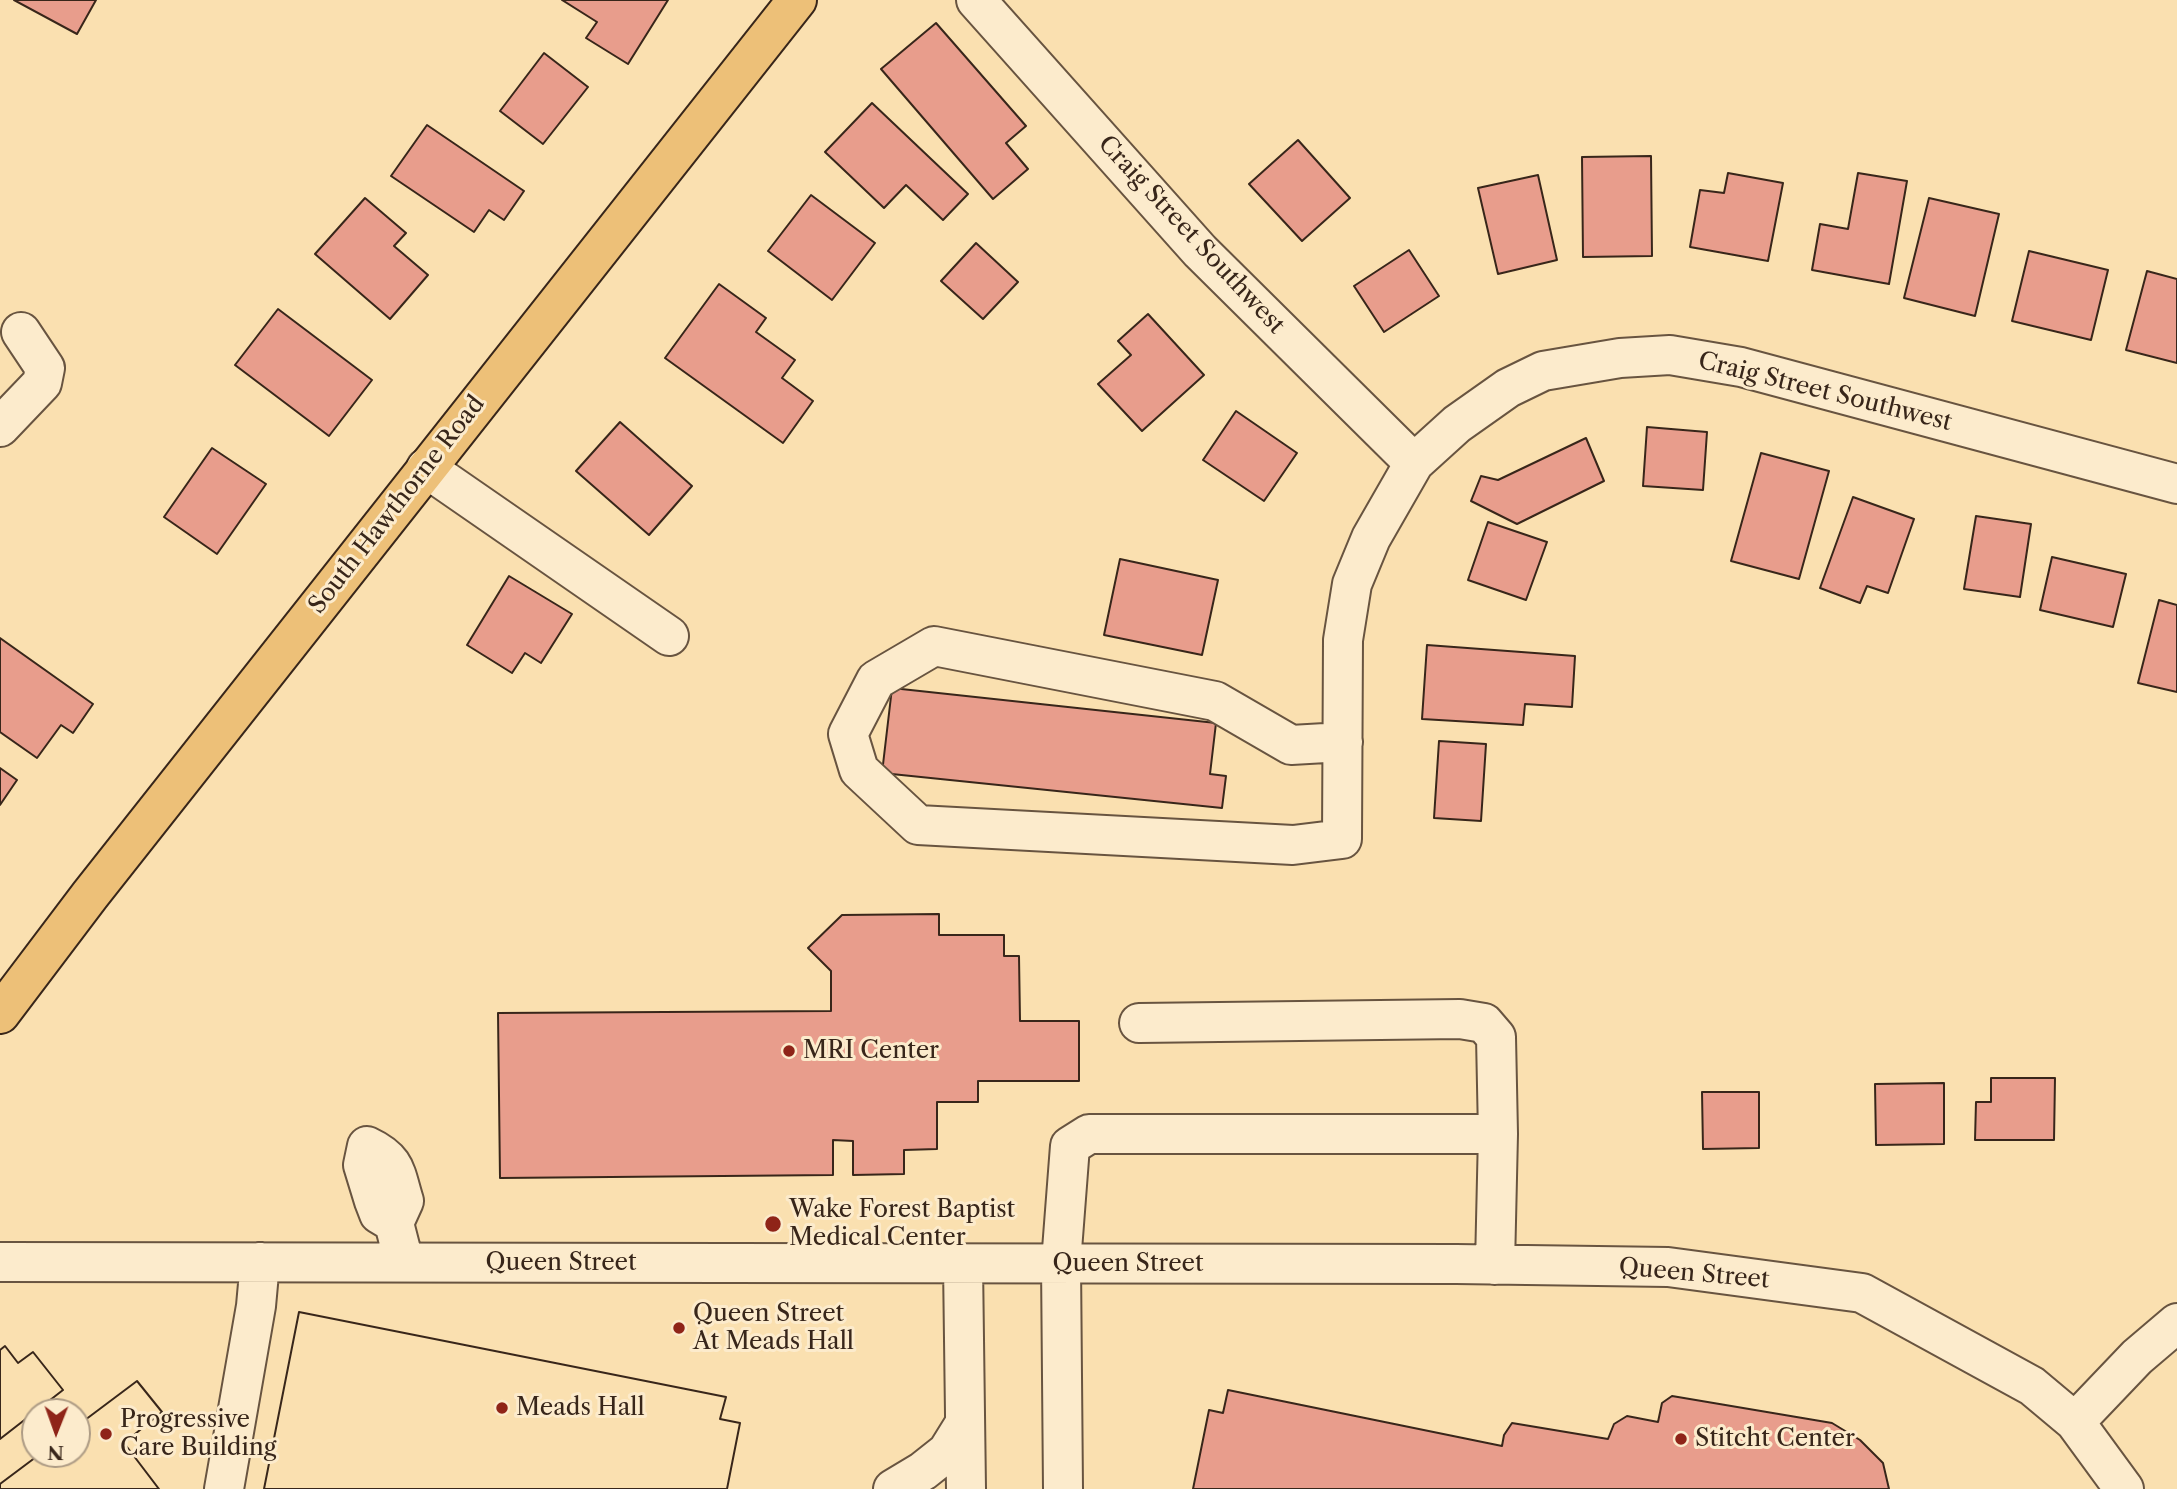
<!DOCTYPE html>
<style>
body{margin:0}
#map{position:relative;width:2177px;height:1489px;overflow:hidden;background:#fae0b0;font-family:"Libre Caslon Text",serif}
canvas{display:block}
.north{position:absolute;left:21px;top:1398px;width:70px;height:70px;box-sizing:border-box;background:#fcebcc;border:2px solid #ae9c85;border-radius:50%;rotate:181deg;font-size:19px;font-weight:700;line-height:28px;text-align:center;color:#38261a}
.north::after{content:'';display:block;margin:auto;width:24px;height:32px;background:#8f2418;clip-path:polygon(50% 0,100% 100%,50% 72%,0 100%)}
</style>
<div id="map">
<canvas width="2177" height="1489"></canvas>
<div class="north">N</div>
</div>
<script>
const ctx = document.querySelector('canvas').getContext('2d');
ctx.lineJoin = 'round';
function paint(path, color) {
  ctx.fillStyle = color;
  ctx.fill(path, 'evenodd');
}
function trace(path, color, width, dash) {
  ctx.strokeStyle = color;
  ctx.lineWidth = width;
  ctx.lineCap = dash ? 'butt' : 'round';
  ctx.setLineDash(dash || []);
  ctx.stroke(path);
}
function write(font, color, halo, rows, align = 'center') {
  ctx.font = font + ' "Libre Caslon Text",serif';
  ctx.lineWidth = 6;
  ctx.setLineDash([]);
  ctx.textBaseline = 'middle';
  ctx.strokeStyle = halo;
  ctx.fillStyle = color;
  for (const [text, x, y, turn = 0] of rows) {
    ctx.save();
    ctx.translate(x, y);
    ctx.rotate((+turn || 0) * Math.PI / 180);
    ctx.textAlign = isNaN(turn) ? turn : align;
    if (halo) ctx.strokeText(text, 0, 0);
    ctx.fillText(text, 0, 0);
    ctx.restore();
  }
}
const building = new Path2D(`
 M14 0H96L77 34Z
 M562 0H668L628 64 586 38 597 22Z
 M936 23 1026 126 1006 143 1028 169 993 199 881 69Z
 M544 53 588 87 543 144 500 111Z
 M872 103 968 194 943 220 906 185 884 208 825 152Z
 M427 125 524 191 504 220 489 210 474 232 391 176Z
 M1298 140 1350 198 1302 241 1249 184Z
 M1651 156 1652 256 1583 257 1582 157Z
 M1728 173 1783 183 1768 261 1690 247 1700 190 1724 193Z
 M1858 173 1907 181 1889 284 1812 270 1820 224 1848 229Z
 M1538 175 1557 260 1498 274 1478 188Z
 M811 195 875 243 832 300 768 251Z
 M365 198 406 233 394 246 428 275 390 319 315 254Z
 M1929 198 1999 214 1975 316 1904 298Z
 M976 243 1018 282 983 319 941 281Z
 M1409 250 1439 296 1384 332 1354 286Z
 M2029 251 2108 270 2091 340 2012 321Z
 M2147 271 2177 279V363L2126 350Z
 M719 284 766 318 756 332 795 360 782 378 813 401 783 443 665 358Z
 M278 309 372 380 329 436 235 365Z
 M1148 314 1204 375 1142 431 1098 384 1131 355 1118 341Z
 M1236 411 1297 453 1264 501 1203 460Z
 M620 422 692 486 649 535 576 471Z
 M1647 427 1707 432 1703 490 1643 486Z
 M1586 438 1604 481 1517 524 1471 501 1481 476 1498 480Z
 M212 448 266 484 217 554 164 517Z
 M1761 453 1829 471 1799 579 1731 561Z
 M1853 497 1914 519 1888 593 1867 586 1860 603 1820 588Z
 M1976 516 2031 524 2020 597 1964 589Z
 M1488 522 1547 542 1526 600 1468 580Z
 M2052 557 2126 574 2113 627 2040 610Z
 M1120 559 1218 580 1202 655 1104 635Z
 M509 576 572 614 541 663 525 653 512 673 467 645Z
 M2159 600 2177 605V692L2138 683Z
 M0 638 93 704 73 733 61 725 37 758 0 732Z
 M1427 645 1575 656 1572 707 1525 704 1523 725 1422 719Z
 M892 688 1216 723 1210 774 1226 776 1222 808 882 773Z
 M1439 741 1486 744 1481 821 1434 818Z
 M0 768 17 780 0 805Z
 M939 914V935H1004V956H1019L1020 1021H1079V1081H978V1102H937V1149L904 1150V1174L853 1175V1141L833 1140V1175L500 1178 498 1013 831 1011V971L808 948 842 915Z
 M1991 1078H2055L2054 1140H1975L1976 1102H1991Z
 M1944 1083V1144L1876 1145 1875 1084Z
 M1702 1092H1759V1148L1703 1149Z
 M299 1312 726 1397 720 1419 740 1423 727 1489H264Z
 M299 1312 726 1397 720 1419 740 1423 727 1489H264Z
 M5 1346 18 1363 33 1352 63 1390 0 1439V1350Z
 M5 1346 18 1363 33 1352 63 1390 0 1439V1350Z
 M137 1381 162 1412 124 1443 159 1489H0V1484L40 1454H77V1426Z
 M137 1381 162 1412 124 1443 159 1489H0V1484L40 1454H77V1426Z
 M1228 1390 1502 1446 1504 1435 1512 1423 1608 1439 1614 1424 1627 1416 1658 1422 1662 1403 1672 1396 1832 1423 1860 1440 1883 1463 1889 1489H1193L1209 1410 1223 1413Z`);
paint(building, '#e89d8c');
trace(building, '#38261a', 2);
const minor = new Path2D(`
 M976 0 1200 251 1414 463
 M0 427 42 383 45 368 21 332
 M426 468 669 636
 M1343 742 1291 745 1215 701 934 646 876 680 848 734 859 770 918 825 1293 845 1342 839 1343 640 1352 584 1371 538 1414 463 1457 424 1508 388 1543 371 1620 358 1670 355 1741 367 2177 484
 M1139 1023 1460 1019 1484 1023 1496 1037 1498 1134
 M394 1223 379 1214 374 1201 363 1165 367 1146C397 1160 395 1172 404 1201L394 1223 404 1262
 M0 1262 1456 1264 1668 1267 1862 1293 2032 1386 2075 1422 2124 1489
 M963 1264 966 1489
 M2075 1422 2137 1357 2177 1323
 M224 1489 256 1306 260 1262
 M893 1489 923 1471 947 1452 965 1423
 M1063 1489 1061 1263 1070 1146 1089 1134H1498L1495 1265`);
const major = new Path2D(`
 M0 1014 90 895 797 0`);
trace(minor, '#685440', 42);
trace(major, '#38261a', 42);
trace(minor, '#fcebcc', 38);
trace(major, '#edc078', 38);
for (const [x, y, r, color] of [
 [789,1051,7,"#8f2418"],
 [773,1224,9,"#8f2418"],
 [679,1328,7,"#8f2418"],
 [502,1408,7,"#8f2418"],
 [106,1434,7,"#8f2418"],
 [1681,1439,7,"#8f2418"]
]) {
  const dot = new Path2D();
  dot.arc(x, y, r, 0, 2 * Math.PI);
  ctx.fillStyle = color;
  ctx.fill(dot);
  trace(dot, '#fcebcc', 2.5);
}
write('24px', '#38261a', '#fcebcc', [
 ["Craig Street Southwest",1191,235,47],
 ["Craig Street Southwest",1825,392,14],
 ["South Hawthorne Road",397,505,-52],
 ["Queen Street",561,1263],
 ["Queen Street",1128,1264],
 ["Queen Street",1694,1274,5]
]);
write('24px', '#38261a', '#fcebcc', [
 ["MRI Center",803,1051],
 ["Wake Forest Baptist",789,1210],
 ["Medical Center",789,1238],
 ["Queen Street",693,1314],
 ["At Meads Hall",693,1342],
 ["Meads Hall",516,1408],
 ["Progressive",120,1420],
 ["Care Building",120,1448],
 ["Stitcht Center",1695,1439]
], 'left');
</script>
